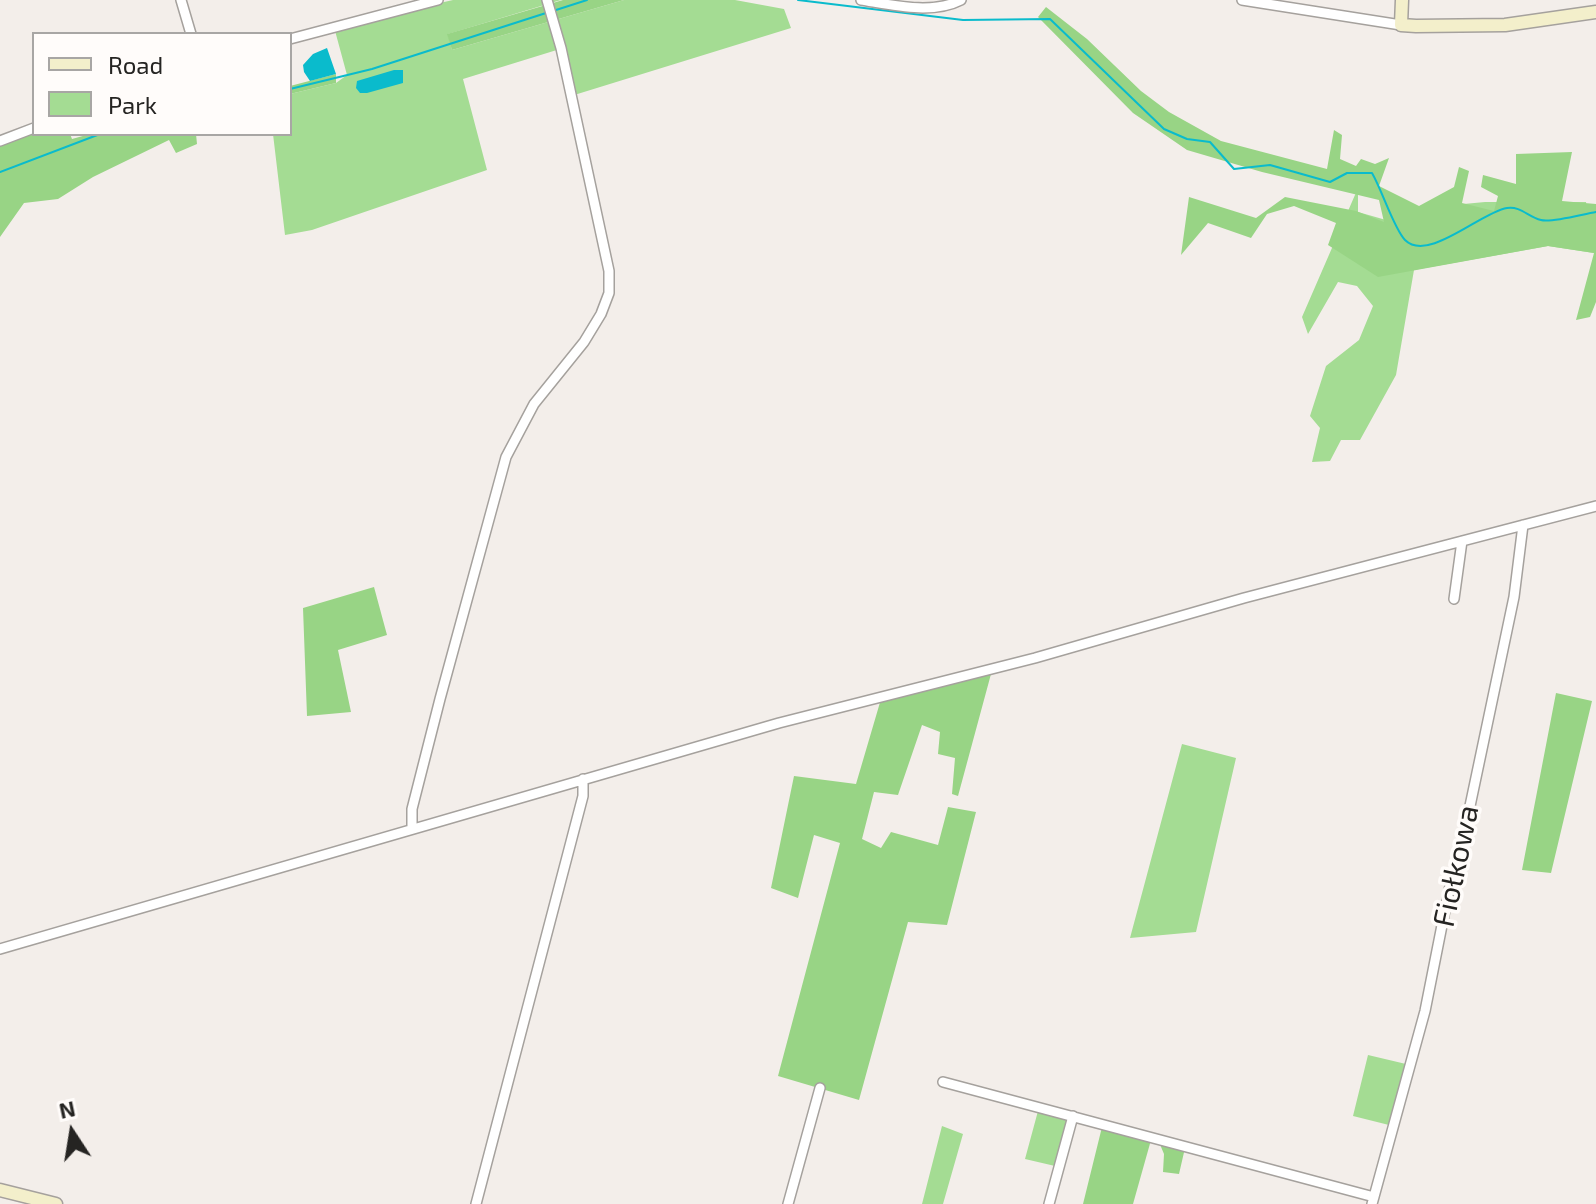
<!DOCTYPE html>
<meta charset="utf-8">
<style>
body{margin:0}
#map{position:relative;width:1596px;height:1204px;overflow:hidden;background:#f3eeea;font-family:"Exo 2",sans-serif}
canvas{display:block}
.legend{position:absolute;left:32px;top:32px;width:260px;height:104px;box-sizing:border-box;background:#fffcfa;border:2px solid #a8a6a4;margin:0;padding:10px 14px;list-style:none;font-size:24px;color:#252422}
.legend li{display:flex;align-items:center;gap:16px;height:40px}
.legend b{width:40px;border:2px solid #a8a6a4}
.north{position:absolute;left:32px;top:1092px;width:80px;height:80px;-webkit-text-stroke:6px #fffcfa;paint-order:stroke;rotate:348deg;font-size:22px;font-weight:700;line-height:32px;text-align:center;color:#252422}
.north::after{content:'';display:block;margin:auto;width:28px;height:36px;background:#252422;clip-path:polygon(50% 0,100% 100%,50% 72%,0 100%)}
</style>
<div id="map">
<canvas width="1596" height="1204"></canvas>
<ul class="legend">
<li><b style="height:10px;background:#f3efcb"></b>Road</li>
<li><b style="height:22px;background:#a4dc93"></b>Park</li>
</ul>
<div class="north">N</div>
</div>
<script>
const ctx = document.querySelector('canvas').getContext('2d');
ctx.lineJoin = 'round';
function paint(path, color) {
  ctx.fillStyle = color;
  ctx.fill(path, 'evenodd');
}
function trace(path, color, width, dash) {
  ctx.strokeStyle = color;
  ctx.lineWidth = width;
  ctx.lineCap = dash ? 'butt' : 'round';
  ctx.setLineDash(dash || []);
  ctx.stroke(path);
}
function write(font, color, halo, rows, align = 'center') {
  ctx.font = font + ' "Exo 2",sans-serif';
  ctx.lineWidth = 7;
  ctx.setLineDash([]);
  ctx.textBaseline = 'middle';
  ctx.strokeStyle = halo;
  ctx.fillStyle = color;
  for (const [text, x, y, turn = 0] of rows) {
    ctx.save();
    ctx.translate(x, y);
    ctx.rotate((+turn || 0) * Math.PI / 180);
    ctx.textAlign = isNaN(turn) ? turn : align;
    if (halo) ctx.strokeText(text, 0, 0);
    ctx.fillText(text, 0, 0);
    ctx.restore();
  }
}
paint(new Path2D(`
 M453 0H561L448 34 452 50 624 0H735L784 9 791 28 571 96 560 49 463 79 487 170 312 230 285 235 273 134H290V94L336 83 347 75 334 27Z
 M1358 188V212L1421 230V208L1485 202H1586L1594 253 1548 246 1414 270 1396 375 1360 440H1341L1330 461 1312 462 1320 428 1310 416 1326 366 1359 340 1373 306 1357 286 1338 282 1308 334 1302 317Z
 M1182 744 1236 758 1196 932 1130 938Z
 M1368 1055 1406 1064 1389 1125 1353 1116Z
 M1038 1111 1068 1118 1055 1166 1025 1159Z
 M942 1126 963 1134 943 1204H922Z`), '#a4dc93');
paint(new Path2D(`
 M563 0H624L452 50 447 34Z
 M1046 7 1087 39 1141 91 1169 112 1221 141 1327 169 1334 130 1342 135 1340 159 1356 166 1361 159 1375 164 1389 158 1379 186 1419 206 1454 187 1459 167 1469 171 1462 203 1494 211 1498 196 1481 187 1483 175 1516 184V154L1572 152 1562 201 1596 204V302L1590 317 1576 320 1594 253 1548 246 1378 277 1328 245 1336 223 1294 206 1267 214 1251 238 1208 223 1181 255 1189 197 1256 218 1285 197 1356 211 1384 222 1379 200 1262 172 1187 150 1133 113 1038 17Z
 M336 74V83L290 94V86Z
 M34 131V134H70L72 139 90 134H196L197 144 176 153 169 140 93 177 58 199 24 203 0 237V143Z
 M374 587 387 635 338 650 351 712 307 716 303 608Z
 M991 674 958 796 952 794 955 758 938 754 940 732 922 725 898 795 874 792 862 839 881 848 891 832 938 845 948 807 976 812 947 925 908 922 859 1100 778 1076 840 843 814 835 798 898 771 888 794 776 856 784 881 699Z
 M1556 693 1592 701 1551 873 1522 870Z
 M1102 1127 1151 1140 1133 1204H1083Z
 M1159 1142 1185 1148 1179 1174 1163 1172 1164 1154Z`), '#98d485');
paint(new Path2D(`
 M327 48 336 74 310 81 304 72 303 65 313 54Z
 M394 70H403V83L367 93H360L356 88 357 81Z`), '#0abbcc');
trace(new Path2D(`
 M798 0 963 20 1050 19 1164 129 1187 139 1210 142 1234 169 1270 165 1330 182 1347 173H1372C1382 190 1394 229 1405 240 1428 263 1481 212 1507 208 1521 206 1528 217 1541 220 1552 223 1583 214 1596 212
 M556 10 587 0
 M290 89 372 69 546 13
 M0 172 100 134`), '#0abbcc', 2);
const street = new Path2D(`
 M181 0 191 34
 M861 0C892 5 932 15 961 0
 M1242 0 1401 25
 M290 39 438 0
 M0 141 34 128
 M1454 599 1462 541
 M412 829V809L440 699 506 457 534 404 584 342 601 314 609 293V271L561 48 547 0
 M0 949 779 723 1035 658 1244 598 1596 506
 M943 1082 1374 1197
 M476 1204 583 796V779
 M788 1204 820 1088
 M1049 1204 1073 1116
 M1372 1204 1425 1011 1449 890 1458 863 1514 597 1523 525`);
const secondary = new Path2D(`
 M1402 0 1401 25 1416 26 1505 25 1596 12
 M0 1190 56 1204`);
trace(street, '#a5a19d', 12);
trace(secondary, '#a5a19d', 15);
trace(street, '#fff', 9);
trace(secondary, '#f3efcb', 12);
write('30px', '#252422', '#fffcfa', [
 ["Fiołkowa",1456,866,-78]
]);
</script>
